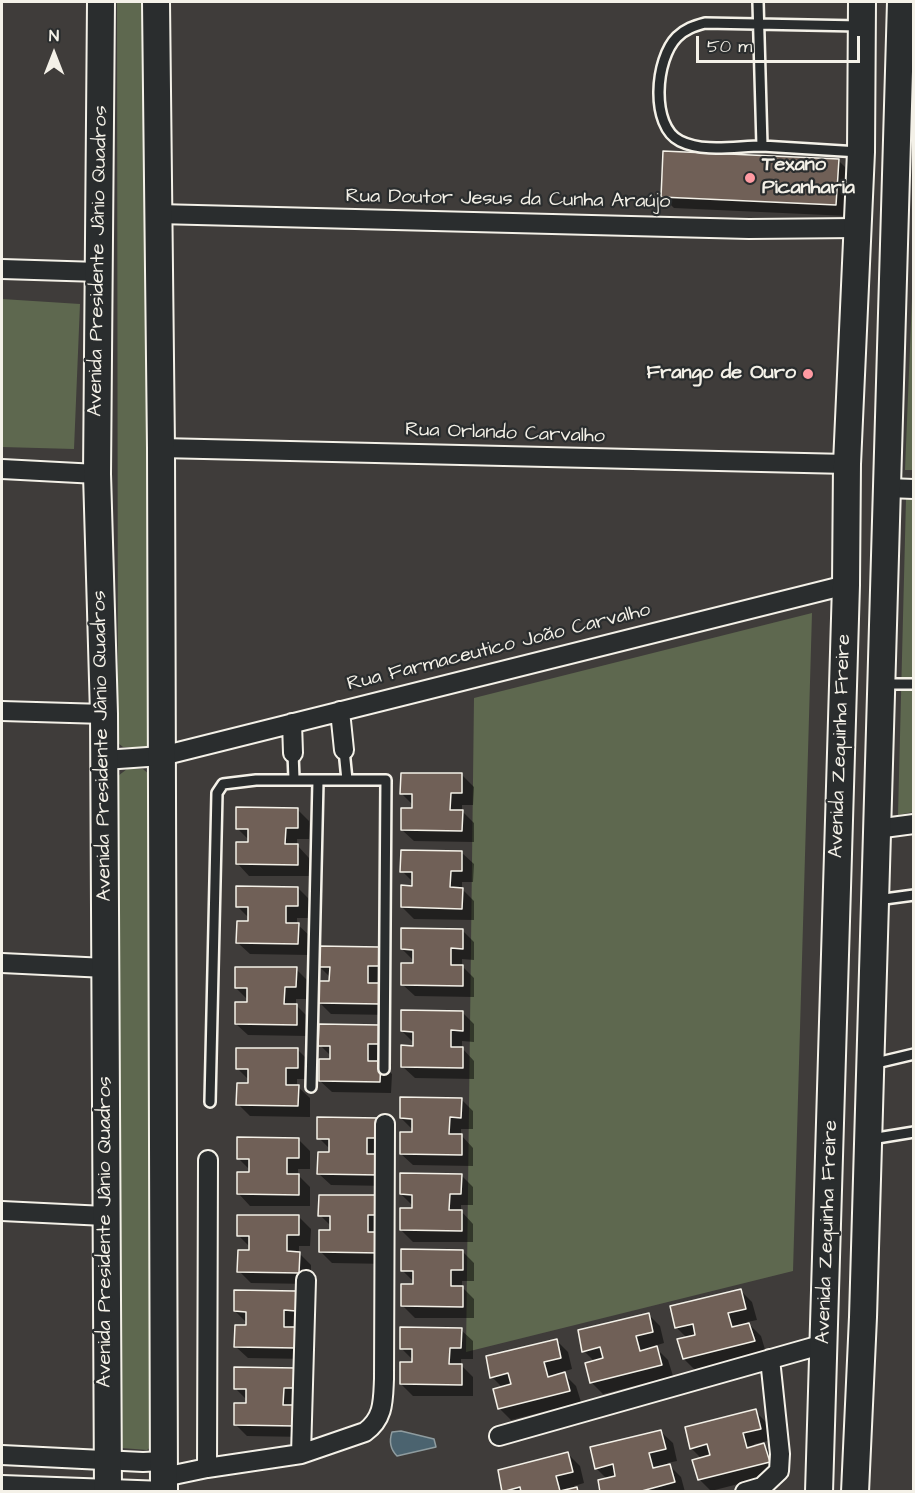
<!DOCTYPE html>
<meta charset="utf-8">
<style>
body{margin:0}
#map{position:relative;width:915px;height:1493px;overflow:hidden;background:#3f3c3a;font-family:"Architects Daughter",sans-serif}
canvas{display:block}
.frame{position:absolute;inset:0;border:3px solid #f4f1e8;pointer-events:none}
.north{position:absolute;left:24px;top:24px;width:60px;height:60px;-webkit-text-stroke:4px #2a2d2e;paint-order:stroke;rotate:0deg;font-size:16px;font-weight:700;line-height:24px;text-align:center;color:#f4f1e8}
.north::after{content:'';display:block;margin:auto;width:21px;height:27px;background:#f4f1e8;clip-path:polygon(50% 0,100% 100%,50% 72%,0 100%)}
.scale{position:absolute;left:696px;top:36px;width:164px;height:27px;box-sizing:border-box;border:3px solid #f4f1e8;border-top:0;padding-left:8px;font-size:18px;line-height:21px;white-space:nowrap;color:#f4f1e8;-webkit-text-stroke:4px #2a2d2e;paint-order:stroke}
</style>
<div id="map">
<canvas width="915" height="1493"></canvas>
<div class="frame"></div>
<div class="north">N</div>
<div class="scale">50 m</div>
</div>
<script>
const ctx = document.querySelector('canvas').getContext('2d');
ctx.lineJoin = 'round';
function paint(path, color) {
  ctx.fillStyle = color;
  ctx.fill(path, 'evenodd');
}
function trace(path, color, width, dash) {
  ctx.strokeStyle = color;
  ctx.lineWidth = width;
  ctx.lineCap = dash ? 'butt' : 'round';
  ctx.setLineDash(dash || []);
  ctx.stroke(path);
}
function write(font, color, halo, rows, align = 'center') {
  ctx.font = font + ' "Architects Daughter",sans-serif';
  ctx.lineWidth = 4.5;
  ctx.setLineDash([]);
  ctx.textBaseline = 'middle';
  ctx.strokeStyle = halo;
  ctx.fillStyle = color;
  for (const [text, x, y, turn = 0] of rows) {
    ctx.save();
    ctx.translate(x, y);
    ctx.rotate((+turn || 0) * Math.PI / 180);
    ctx.textAlign = isNaN(turn) ? turn : align;
    if (halo) ctx.strokeText(text, 0, 0);
    ctx.fillText(text, 0, 0);
    ctx.restore();
  }
}
paint(new Path2D(`
 M117 2H151L149 747H123L118 743Z
 M913 273 914 470H905Z
 M2 299 80 304 74 449 2 447Z
 M906 499H913V812L898 815Z
 M812 613 793 1271 466 1352 474 698Z
 M127 769H143L151 776V1447L147 1450 122 1448 118 1443V776Z`), '#5e684f');
const water = new Path2D(`
 M401 1431 434 1439 436 1447 397 1456C390 1449 389 1441 392 1432Z`);
paint(water, '#4b636f');
trace(water, '#8f9c9f', 1.5);
paint(new Path2D(`
 M838 160 850 172 848 216 674 208 663 197Z
 M462 775 474 787 473 805H462V811L474 823V842L414 841 402 830 414 810V806L402 794Z
 M297 809 309 821V839H297V845L309 858V876H249L238 864 249 844V840L237 828Z
 M462 853 474 864 473 882H462V889L474 901V920L414 919 402 907 414 887V883L402 871Z
 M298 888 310 900 309 918H297V924L310 936V955L250 954 238 943 249 923 250 919 238 907Z
 M462 930 474 942V960L462 959V966L474 978V997L415 996 403 985 414 965V961L402 949Z
 M379 948 391 960V978L379 977V984L391 996V1015L331 1014 319 1002 331 983V978L319 966Z
 M296 969 308 981 307 999H296V1005L308 1017V1036L248 1035 236 1024 248 1004V1000L236 988Z
 M462 1012 474 1024V1042L462 1041V1048L474 1061V1079L415 1078 403 1067 414 1047V1043L402 1031Z
 M380 1026 391 1038V1056H379V1062L392 1074 391 1093 332 1092 320 1081 332 1061V1057L320 1045Z
 M298 1050 310 1062 309 1079H297V1086L310 1098V1117L250 1116 238 1104 250 1081 238 1069Z
 M461 1099 473 1111V1129H461V1135L473 1148V1166L413 1165 401 1154 413 1134V1130L401 1118Z
 M378 1119 390 1186 331 1185 319 1174 331 1154V1150L319 1138Z
 M298 1139 310 1151V1169H298V1175L310 1187V1206H250L239 1194 250 1174V1170L238 1158Z
 M461 1175 473 1187V1205H461V1211L473 1224V1242H413L401 1230 413 1210V1206L401 1194Z
 M391 1209V1264L332 1263 320 1251 332 1232V1227L320 1215Z
 M299 1217 311 1229 310 1246H299V1253L311 1265V1284L251 1283 239 1271 251 1252V1248L239 1236Z
 M462 1251 474 1263V1281H462V1287L474 1299V1318H415L403 1306 414 1286V1282L402 1270Z
 M741 1291 752 1302 757 1320 747 1322 761 1336 766 1353 696 1371 684 1359 687 1338 676 1327Z
 M296 1292 307 1304V1322L295 1321V1328L307 1359 248 1358 236 1347 247 1327V1323L235 1311Z
 M648 1314 660 1326 664 1343 654 1346 668 1360 673 1376 603 1394 591 1382 595 1362 584 1351Z
 M461 1330 473 1341V1359H461V1365L473 1377V1396H413L401 1384 413 1364V1360L401 1348Z
 M556 1340 568 1352 572 1369 562 1372 576 1386 581 1402 511 1420 499 1408 503 1388 492 1377Z
 M295 1370 307 1437 247 1436 235 1424 247 1404V1400L235 1388Z
 M755 1411 767 1423 772 1440 754 1444 755 1447 764 1445 776 1457 781 1473 711 1491 699 1479 702 1459 691 1448Z
 M661 1432 673 1443 677 1461 667 1463 681 1477 685 1492H602L607 1479 596 1468Z
 M568 1454 580 1466 584 1483 574 1486 579 1492 503 1491Z`), '#0007');
const building = new Path2D(`
 M663 151 839 159 836 205 661 197Z
 M401 773H462V793H451L450 810H463L462 831 401 830V808H412V794H400Z
 M236 807 298 808V828H286L285 844H298V865L236 864V842H248V829H236Z
 M401 850 462 851V871H451L450 887 463 888 462 909 401 907V885L412 886V872H400Z
 M236 886 298 887V906H286V923H299L298 944 236 943 237 921H248V907H236Z
 M401 928 463 929V949L451 948V965H463V986L401 985V963H413V950L401 949Z
 M318 946 380 947 379 966H368V983H380V1004L318 1003V981H329L330 967H318Z
 M235 967H297L296 987H285L284 1004H297V1025L235 1024V1002H247V988H235Z
 M401 1010 463 1011V1031L451 1030V1047H463V1068L401 1067V1045L413 1046V1032L401 1031Z
 M319 1024 380 1025V1044H368V1061H381L380 1082 319 1081V1059H330V1046H318Z
 M236 1048H298V1068H286V1085H299L298 1106 236 1105 237 1083H248V1069H236Z
 M400 1097 462 1098 461 1118 450 1117 449 1134H462V1155L400 1154V1132H412V1119L400 1118Z
 M317 1117 379 1118V1138H367V1154H379V1175L317 1174 318 1152H329V1139H317Z
 M237 1137 299 1138V1158H287V1174H299V1195L237 1194V1172H249V1159H237Z
 M400 1173 462 1174 461 1194H450L449 1210H462V1231L400 1230V1208H412V1195L400 1194Z
 M319 1195H380V1215H368V1232H381L380 1253 319 1252V1230H330V1216H318Z
 M237 1215H299V1235H287V1251L300 1252 299 1273 237 1272 238 1250H249V1236H237Z
 M401 1249 463 1250V1270H451V1286H463V1307L401 1306V1284H413V1271H401Z
 M741 1289 746 1309 728 1313 732 1327 749 1323 755 1341 683 1359 677 1339 695 1335 693 1324 675 1328 670 1306Z
 M234 1290 296 1291V1311L284 1310V1327H296V1348L234 1347 235 1325H246V1312L234 1311Z
 M649 1313 653 1332 636 1336 640 1351 657 1346 662 1365 590 1383 585 1363 603 1358 600 1347 582 1352 578 1330Z
 M400 1327 462 1328 461 1348H450L449 1364H462V1385L400 1384V1362H412V1349H400Z
 M557 1339 561 1358 544 1362 548 1377 565 1372 570 1391 498 1409 493 1389 511 1384 508 1373 490 1378 486 1356Z
 M234 1367 296 1368V1388H284L283 1405H296V1426L234 1425V1403H246V1389H234Z
 M756 1409 761 1429 743 1433 747 1448 764 1443 770 1462 698 1480 692 1460 710 1455 707 1444 690 1449 685 1427Z
 M661 1430 666 1449 649 1453 653 1468 670 1464 675 1482 638 1492H600L598 1480 615 1476 613 1464 595 1469 590 1447Z
 M568 1452 573 1472 556 1476 560 1491 577 1487 578 1492H521L520 1487 502 1492 498 1470Z`);
paint(building, '#706057');
trace(building, '#f4f1e8', 1.5);
const lane = new Path2D(`
 M758 2 762 146 859 152
 M762 146C737 146 704 153 680 141 650 126 655 59 677 37 685 29 694 26 705 23L860 26
 M883 684H914
 M344 750 347 780
 M293 753 294 779
 M877 900 914 895
 M872 1064 914 1054
 M311 1087 318 781
 M210 1102 217 793 223 784 256 780H386L384 1069
 M871 1139 914 1132`);
const street = new Path2D(`
 M158 214 749 229 857 228
 M2 269 99 272
 M161 448 847 464
 M2 469 97 474
 M888 488 914 489
 M2 711 104 714
 M340 711 344 750
 M292 723 293 753
 M104 760 162 756 846 585
 M876 829 914 824
 M2 963 106 968
 M208 1160 207 1468 301 1454 365 1432C384 1418 383 1401 384 1379L385 1124
 M2 1211 105 1216
 M499 1436 824 1344
 M301 1454 306 1280
 M2 1455 143 1462 164 1461
 M164 1477 207 1468
 M2 1485 164 1491
 M745 1492 762 1487 779 1471 780 1454 770 1359`);
const secondary = new Path2D(`
 M101 2 97 474 104 714 108 1492
 M156 2 161 448 164 1492
 M819 1492 846 585 847 464 861 152 862 2
 M855 1492 863 1317 901 2`);
trace(lane, '#f4f1e8', 14);
trace(street, '#f4f1e8', 22);
trace(secondary, '#f4f1e8', 30);
trace(lane, '#2a2d2e', 9);
trace(street, '#2a2d2e', 18);
trace(secondary, '#2a2d2e', 26);
for (const [x, y, r, color] of [
 [750,178,6,"#ff9aa2"],
 [808,374,6,"#ff9aa2"]
]) {
  const dot = new Path2D();
  dot.arc(x, y, r, 0, 2 * Math.PI);
  ctx.fillStyle = color;
  ctx.fill(dot);
  trace(dot, '#2a2d2e', 2);
}
write('bold 20px', '#f4f1e8', '#2a2d2e', [
 ["Texano",762,166],
 ["Picanharia",762,189],
 ["Frango de Ouro",796,374,"right"]
], 'left');
write('20px', '#f4f1e8', '#2a2d2e', [
 ["Rua Doutor Jesus da Cunha Araújo",508,200,1],
 ["Avenida Presidente Jânio Quadros",99,261,-89],
 ["Rua Orlando Carvalho",505,434,2],
 ["Rua Farmaceutico João Carvalho",499,648,-14],
 ["Avenida Presidente Jânio Quadros",103,746,-91],
 ["Avenida Zequinha Freire",841,746,-88],
 ["Avenida Presidente Jânio Quadros",106,1232,-90],
 ["Avenida Zequinha Freire",828,1232,-88]
]);
</script>
